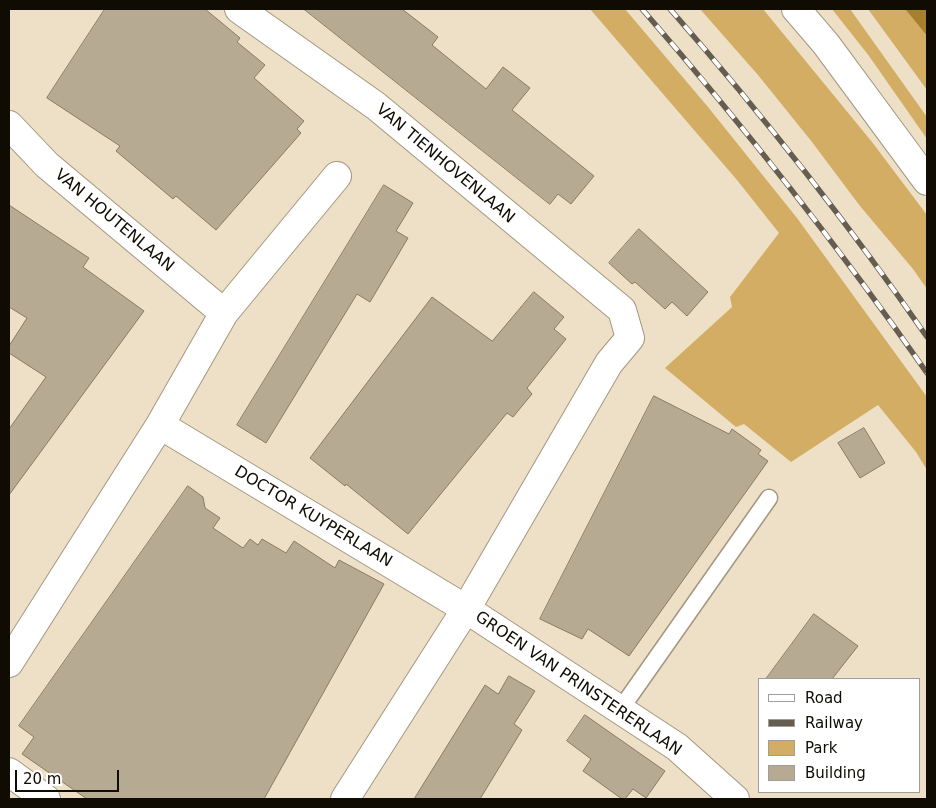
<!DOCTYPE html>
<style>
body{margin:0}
#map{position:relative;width:936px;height:808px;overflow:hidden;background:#eee0c7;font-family:"DejaVu Sans",sans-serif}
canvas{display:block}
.frame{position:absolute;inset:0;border:10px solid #100c04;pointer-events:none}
.legend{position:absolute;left:758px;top:678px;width:162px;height:115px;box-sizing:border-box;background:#fff;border:1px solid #9f9e9b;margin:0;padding:6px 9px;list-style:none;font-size:15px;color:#100c04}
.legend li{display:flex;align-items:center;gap:10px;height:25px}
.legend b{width:25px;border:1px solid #9f9e9b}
.scale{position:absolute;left:15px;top:770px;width:104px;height:22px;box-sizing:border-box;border:2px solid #100c04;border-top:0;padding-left:6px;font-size:15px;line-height:18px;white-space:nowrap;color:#100c04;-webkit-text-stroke:4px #fff;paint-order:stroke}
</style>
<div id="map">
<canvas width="936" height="808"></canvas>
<div class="frame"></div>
<ul class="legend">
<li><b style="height:6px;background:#fff"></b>Road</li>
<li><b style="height:6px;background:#655d4f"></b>Railway</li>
<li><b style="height:14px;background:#d2ad63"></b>Park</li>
<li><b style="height:14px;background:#b7aa92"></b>Building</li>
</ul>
<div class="scale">20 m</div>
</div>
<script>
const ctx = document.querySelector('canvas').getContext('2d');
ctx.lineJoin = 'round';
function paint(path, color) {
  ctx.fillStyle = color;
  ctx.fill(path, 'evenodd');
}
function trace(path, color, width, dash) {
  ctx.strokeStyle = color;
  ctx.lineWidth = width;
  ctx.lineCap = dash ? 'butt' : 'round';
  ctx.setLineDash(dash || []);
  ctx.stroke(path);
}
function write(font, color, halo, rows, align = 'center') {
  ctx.font = font + ' "DejaVu Sans",sans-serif';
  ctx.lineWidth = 4;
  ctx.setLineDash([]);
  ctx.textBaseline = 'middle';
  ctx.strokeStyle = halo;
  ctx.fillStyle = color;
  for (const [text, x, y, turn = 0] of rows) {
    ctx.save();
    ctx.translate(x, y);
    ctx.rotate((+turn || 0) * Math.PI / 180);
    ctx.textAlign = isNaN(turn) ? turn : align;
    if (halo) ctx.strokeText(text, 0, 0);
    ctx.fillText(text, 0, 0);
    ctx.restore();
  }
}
paint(new Path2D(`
 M590 9H625L708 107 797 218 927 397V470L916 452 878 405 791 462 744 424 736 427 665 368 732 307 730 297 779 233 737 180Z
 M700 9H763L872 142 927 215V289L913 269 860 206 812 142 758 75Z
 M832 9H850L927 117V139L869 56Z
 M868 9H905L927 36V90Z`), '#d2ad63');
paint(new Path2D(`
 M905 9H927V36Z`), '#a7802c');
const building = new Path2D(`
 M105 9H205L240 38 237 42 265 65 254 78 304 121 297 129 301 133 216 230 176 196 173 199 116 151 120 146 47 98Z
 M304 9H402L438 37 432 45 486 89 503 67 530 88 512 110 594 176 571 204 558 194 550 204Z
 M384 185 413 203 396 231 408 238 370 302 357 294 266 443 237 425Z
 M9 205 89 258 83 267 144 311 9 495V429L46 377 9 353V346L27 318 9 307Z
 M639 229 708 292 687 316 672 302 665 309 635 282 632 284 609 263Z
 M534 292 564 317 554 329 566 339 527 388 532 394 513 417 507 413 408 534 346 484 345 486 310 458 432 297 492 341Z
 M654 396 729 434 732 429 761 450 758 454 768 461 629 656 588 629 582 639 540 619Z
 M864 428 885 463 860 478 838 443Z
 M188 486 203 497 205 508 220 518 213 528 243 548 250 539 258 545 262 539 286 553 294 541 335 568 339 560 384 584 264 799H87L22 754 34 737 19 726Z
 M814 614 858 646 832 679H766Z
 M509 676 535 691 514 724 522 730 480 799H414L485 685 498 694Z
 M585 715 665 771 646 798 633 789 625 799H622L583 771 591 759 567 741Z`);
paint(building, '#b7aa92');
trace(building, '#877b64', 1);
const lane = new Path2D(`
 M620 710 769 498`);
const street = new Path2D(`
 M239 9 376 106 622 310 630 338 609 363 466 609 345 799
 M9 125 47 165 224 313
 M160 425 466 609 677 747 735 799
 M9 663 160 425 224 313 337 176
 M9 772 46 799`);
const secondary = new Path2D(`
 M796 9 826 44 927 181`);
trace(lane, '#a39780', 19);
trace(street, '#a39780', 30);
trace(secondary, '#a39780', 30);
trace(lane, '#fff', 16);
trace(street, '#fff', 28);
trace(secondary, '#fff', 28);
const rail = new Path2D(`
 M642 9C743 125 839 247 927 373
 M670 9C761 113 848 223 927 337`);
trace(rail, '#655d4f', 5.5);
trace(rail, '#fff', 4, [11]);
write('16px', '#100c04', '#fff', [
 ["VAN TIENHOVENLAAN",445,164,40],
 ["VAN HOUTENLAAN",114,221,40],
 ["DOCTOR KUYPERLAAN",313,517,31],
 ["GROEN VAN PRINSTERERLAAN",578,684,34]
]);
</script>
